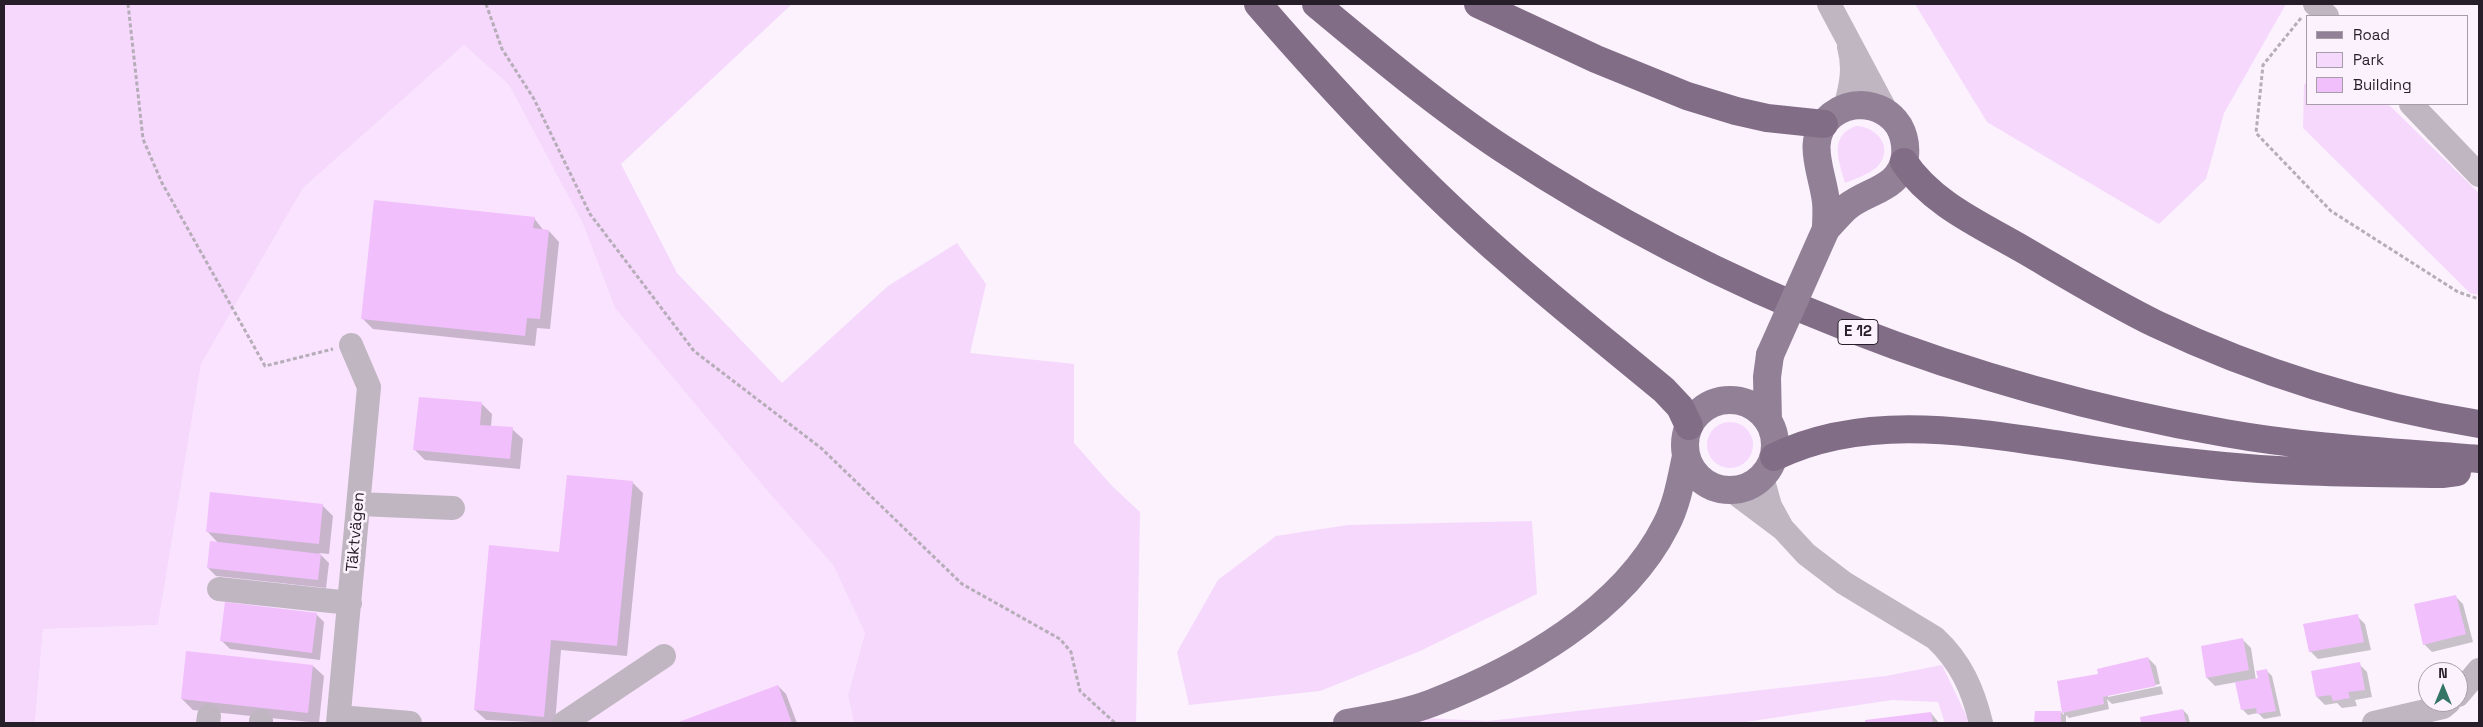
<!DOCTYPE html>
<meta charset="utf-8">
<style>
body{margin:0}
#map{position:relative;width:2483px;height:727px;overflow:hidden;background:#fbf2fd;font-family:"Space Grotesk",sans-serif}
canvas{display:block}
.frame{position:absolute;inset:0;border:5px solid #261e28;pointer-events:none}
.legend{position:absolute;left:2306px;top:15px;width:162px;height:90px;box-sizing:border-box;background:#fbf2fd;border:1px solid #a69da8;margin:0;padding:6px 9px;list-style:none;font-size:15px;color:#261e28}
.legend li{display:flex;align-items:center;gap:10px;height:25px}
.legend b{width:25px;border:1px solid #a69da8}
.north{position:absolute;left:2418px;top:662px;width:50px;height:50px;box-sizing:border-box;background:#fbf2fd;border:1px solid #a69da8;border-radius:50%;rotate:0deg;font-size:14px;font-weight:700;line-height:20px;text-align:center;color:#261e28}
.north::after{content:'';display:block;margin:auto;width:18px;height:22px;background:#347565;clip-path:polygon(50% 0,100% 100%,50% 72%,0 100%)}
</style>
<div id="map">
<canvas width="2483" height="727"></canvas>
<div class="frame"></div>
<ul class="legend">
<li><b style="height:6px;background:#928096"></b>Road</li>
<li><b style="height:14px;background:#f5d8fc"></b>Park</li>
<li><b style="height:14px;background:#f1bffc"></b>Building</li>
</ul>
<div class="north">N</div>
</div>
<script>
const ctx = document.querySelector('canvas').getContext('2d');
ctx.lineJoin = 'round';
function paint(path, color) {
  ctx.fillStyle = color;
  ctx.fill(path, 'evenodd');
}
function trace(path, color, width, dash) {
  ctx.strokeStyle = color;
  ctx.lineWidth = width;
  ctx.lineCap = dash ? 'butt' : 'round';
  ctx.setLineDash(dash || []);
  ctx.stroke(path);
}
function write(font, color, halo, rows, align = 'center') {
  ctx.font = font + ' "Space Grotesk",sans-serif';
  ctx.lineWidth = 5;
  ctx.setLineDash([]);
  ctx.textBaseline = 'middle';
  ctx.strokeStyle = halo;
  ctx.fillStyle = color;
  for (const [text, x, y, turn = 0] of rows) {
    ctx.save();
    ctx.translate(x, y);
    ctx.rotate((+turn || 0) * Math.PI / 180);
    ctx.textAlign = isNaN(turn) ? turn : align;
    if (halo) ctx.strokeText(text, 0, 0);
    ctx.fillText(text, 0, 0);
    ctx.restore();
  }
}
paint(new Path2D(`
 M464 45 509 85 582 222 615 308 770 494 833 565 865 633 848 695 854 723H35L43 629 158 625 201 364 303 188Z`), '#fae3ff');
paint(new Path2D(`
 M4 4H792L621 164 677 273 782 383 888 286 957 243 986 284 970 353 1074 364V443L1112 486 1140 512 1136 723H854L848 695 865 633 833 565 770 494 615 308 582 222 509 85 464 45 303 188 201 364 158 625 43 629 35 723H4Z
 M1915 4H2286L2224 113 2206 179 2159 224 1987 122Z
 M2307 81V104H2388L2479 193V295L2470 293 2303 128 2304 85Z
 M1856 126C1877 126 1895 149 1877 167 1869 174 1855 179 1845 183 1839 161 1828 136 1856 126Z
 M1707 445a23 23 0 1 1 46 0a23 23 0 1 1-46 0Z
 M1532 521 1537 594 1420 651 1320 691 1189 705 1177 652 1218 580 1276 536 1348 525Z
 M1942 665 1970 723H1945L1938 702 1892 700 1739 723H1392L1422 718 1488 721 1886 676Z`), '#f5d8fc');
paint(new Path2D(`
 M534 218 544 231H549L559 242 550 329 537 328 535 346 373 329 362 318Z
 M482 404 492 414 491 427 512 429 523 439 520 469 425 460 415 450Z
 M632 482 643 493 627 656 561 650 555 723 486 720 475 710 560 553Z
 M322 505 333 516 329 554 319 553 329 563 326 588 216 576 208 568 219 544 207 531Z
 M2455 596 2463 604 2473 642 2432 652 2424 644Z
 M316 614 324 622 320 660 230 649 222 641Z
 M2357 616 2365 624 2371 650 2318 659 2310 651Z
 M2243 640 2251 648 2256 680 2267 671 2272 676 2281 716 2264 719 2258 713 2248 715 2242 709 2237 682 2215 686 2207 678 2202 647Z
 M2148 658 2156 666 2160 684 2108 694V697L2161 686 2163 694 2112 704 2107 699 2109 709 2069 718 2066 715V723H2035L2036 712H2061L2064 715 2058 682 2098 675Z
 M2359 664 2367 672 2372 697 2355 700 2357 706 2342 708 2337 703 2325 705 2317 697Z
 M313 666 324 676 319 723 193 710 182 699Z
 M778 686 786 694 797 723H679Z
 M2183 710 2188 715 2190 723H2143L2142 718Z
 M1931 713 1939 723H1866V721Z`), '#0003');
paint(new Path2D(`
 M374 200 535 217 533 228 549 230 540 319 527 318 525 336 361 319Z
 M419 397 482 402 480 425 513 427 510 459 413 450Z
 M567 475 633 481 617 646 551 640 544 717 474 710 489 545 559 552Z
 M210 492 323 504 319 544 206 532Z
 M210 541 321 554 318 580 207 568Z
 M2456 595 2466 634 2423 645 2414 604Z
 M225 602 317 613 312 653 220 641Z
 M2358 614 2364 642 2309 652 2303 624Z
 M2243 638 2249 670 2206 678 2201 646Z
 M186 651 313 665 308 713 181 699Z
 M2148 657 2156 686 2103 697 2104 704 2062 713 2057 681 2098 674 2097 669Z
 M2360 662 2365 690 2348 692 2350 698 2333 701 2331 695 2316 697 2311 671Z
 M2267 669 2276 711 2257 714 2256 708 2241 710 2235 682 2258 678 2256 671Z
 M778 685 792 723H676Z
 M2183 709 2186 723H2141L2140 717Z
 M2035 711H2061V723H2034Z
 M1931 712 1933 723H1865V720Z`), '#f1bffc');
trace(new Path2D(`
 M128 4 143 139 162 183 265 366 333 349
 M486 4 502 49 534 99 590 214 694 351 821 448 962 584 1060 639 1071 652 1080 691 1115 723
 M2301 18 2263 65 2256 133 2331 211 2458 292 2479 299`), '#b6adb8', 3, [4, 2.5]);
trace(new Path2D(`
 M1829 4 1887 113
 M2315 4 2327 16
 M2411 104 2479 175
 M1845 107C1851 87 1855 68 1849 47
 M1762 477 1770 506 1781 526
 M1731 490 1783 529 1806 554 1844 583 1935 638C1961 662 1973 690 1981 723
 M359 504 453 508
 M219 589 350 603
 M2458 695 2479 670
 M339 717 410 723
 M208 723 209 716
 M261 723V721
 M338 723 369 387 351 345
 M564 723 664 656
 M2374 723 2443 707 2449 702`), '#c0b6c2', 24);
trace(new Path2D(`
 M1861 105C1877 106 1890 112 1899 126 1904 135 1906 146 1905 156 1901 189 1868 190 1847 207 1840 213 1833 222 1826 229 1826 220 1827 211 1826 202 1823 172 1803 139 1832 115 1841 108 1850 105 1861 105Z
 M1685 445a45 45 0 1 1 90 0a45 45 0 1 1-90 0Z
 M1768 421 1767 377 1770 355
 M1347 723C1375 718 1406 713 1432 703 1520 669 1623 611 1666 525 1677 504 1681 480 1686 456`), '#928096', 28);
trace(new Path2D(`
 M1258 4C1335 93 1417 181 1507 259 1558 304 1611 346 1664 390L1680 407 1689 426
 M1316 4C1376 54 1438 106 1503 149 1721 293 1968 388 2225 433 2309 448 2394 452 2479 459
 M1478 4 1596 59 1687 96 1736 111 1767 118 1824 124
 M1904 162C1932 204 1981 225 2024 250 2067 275 2111 302 2156 324 2259 373 2367 406 2479 424
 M1774 457C1865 413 1966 431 2062 445 2110 453 2157 459 2204 464 2283 473 2362 473 2442 474L2457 472`), '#826d86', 28);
trace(new Path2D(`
 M1770 355 1826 229`), '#928096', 28);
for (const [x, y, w] of [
 [1858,332,40]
]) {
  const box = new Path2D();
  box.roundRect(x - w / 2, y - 12.5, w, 25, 4);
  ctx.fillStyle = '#fbf2fd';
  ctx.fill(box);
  trace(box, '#261e28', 1);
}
write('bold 15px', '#261e28', null, [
 ["E 12",1858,332]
]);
write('16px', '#261e28', '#fbf2fd', [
 ["Täktvägen",356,532,-85]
]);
</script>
